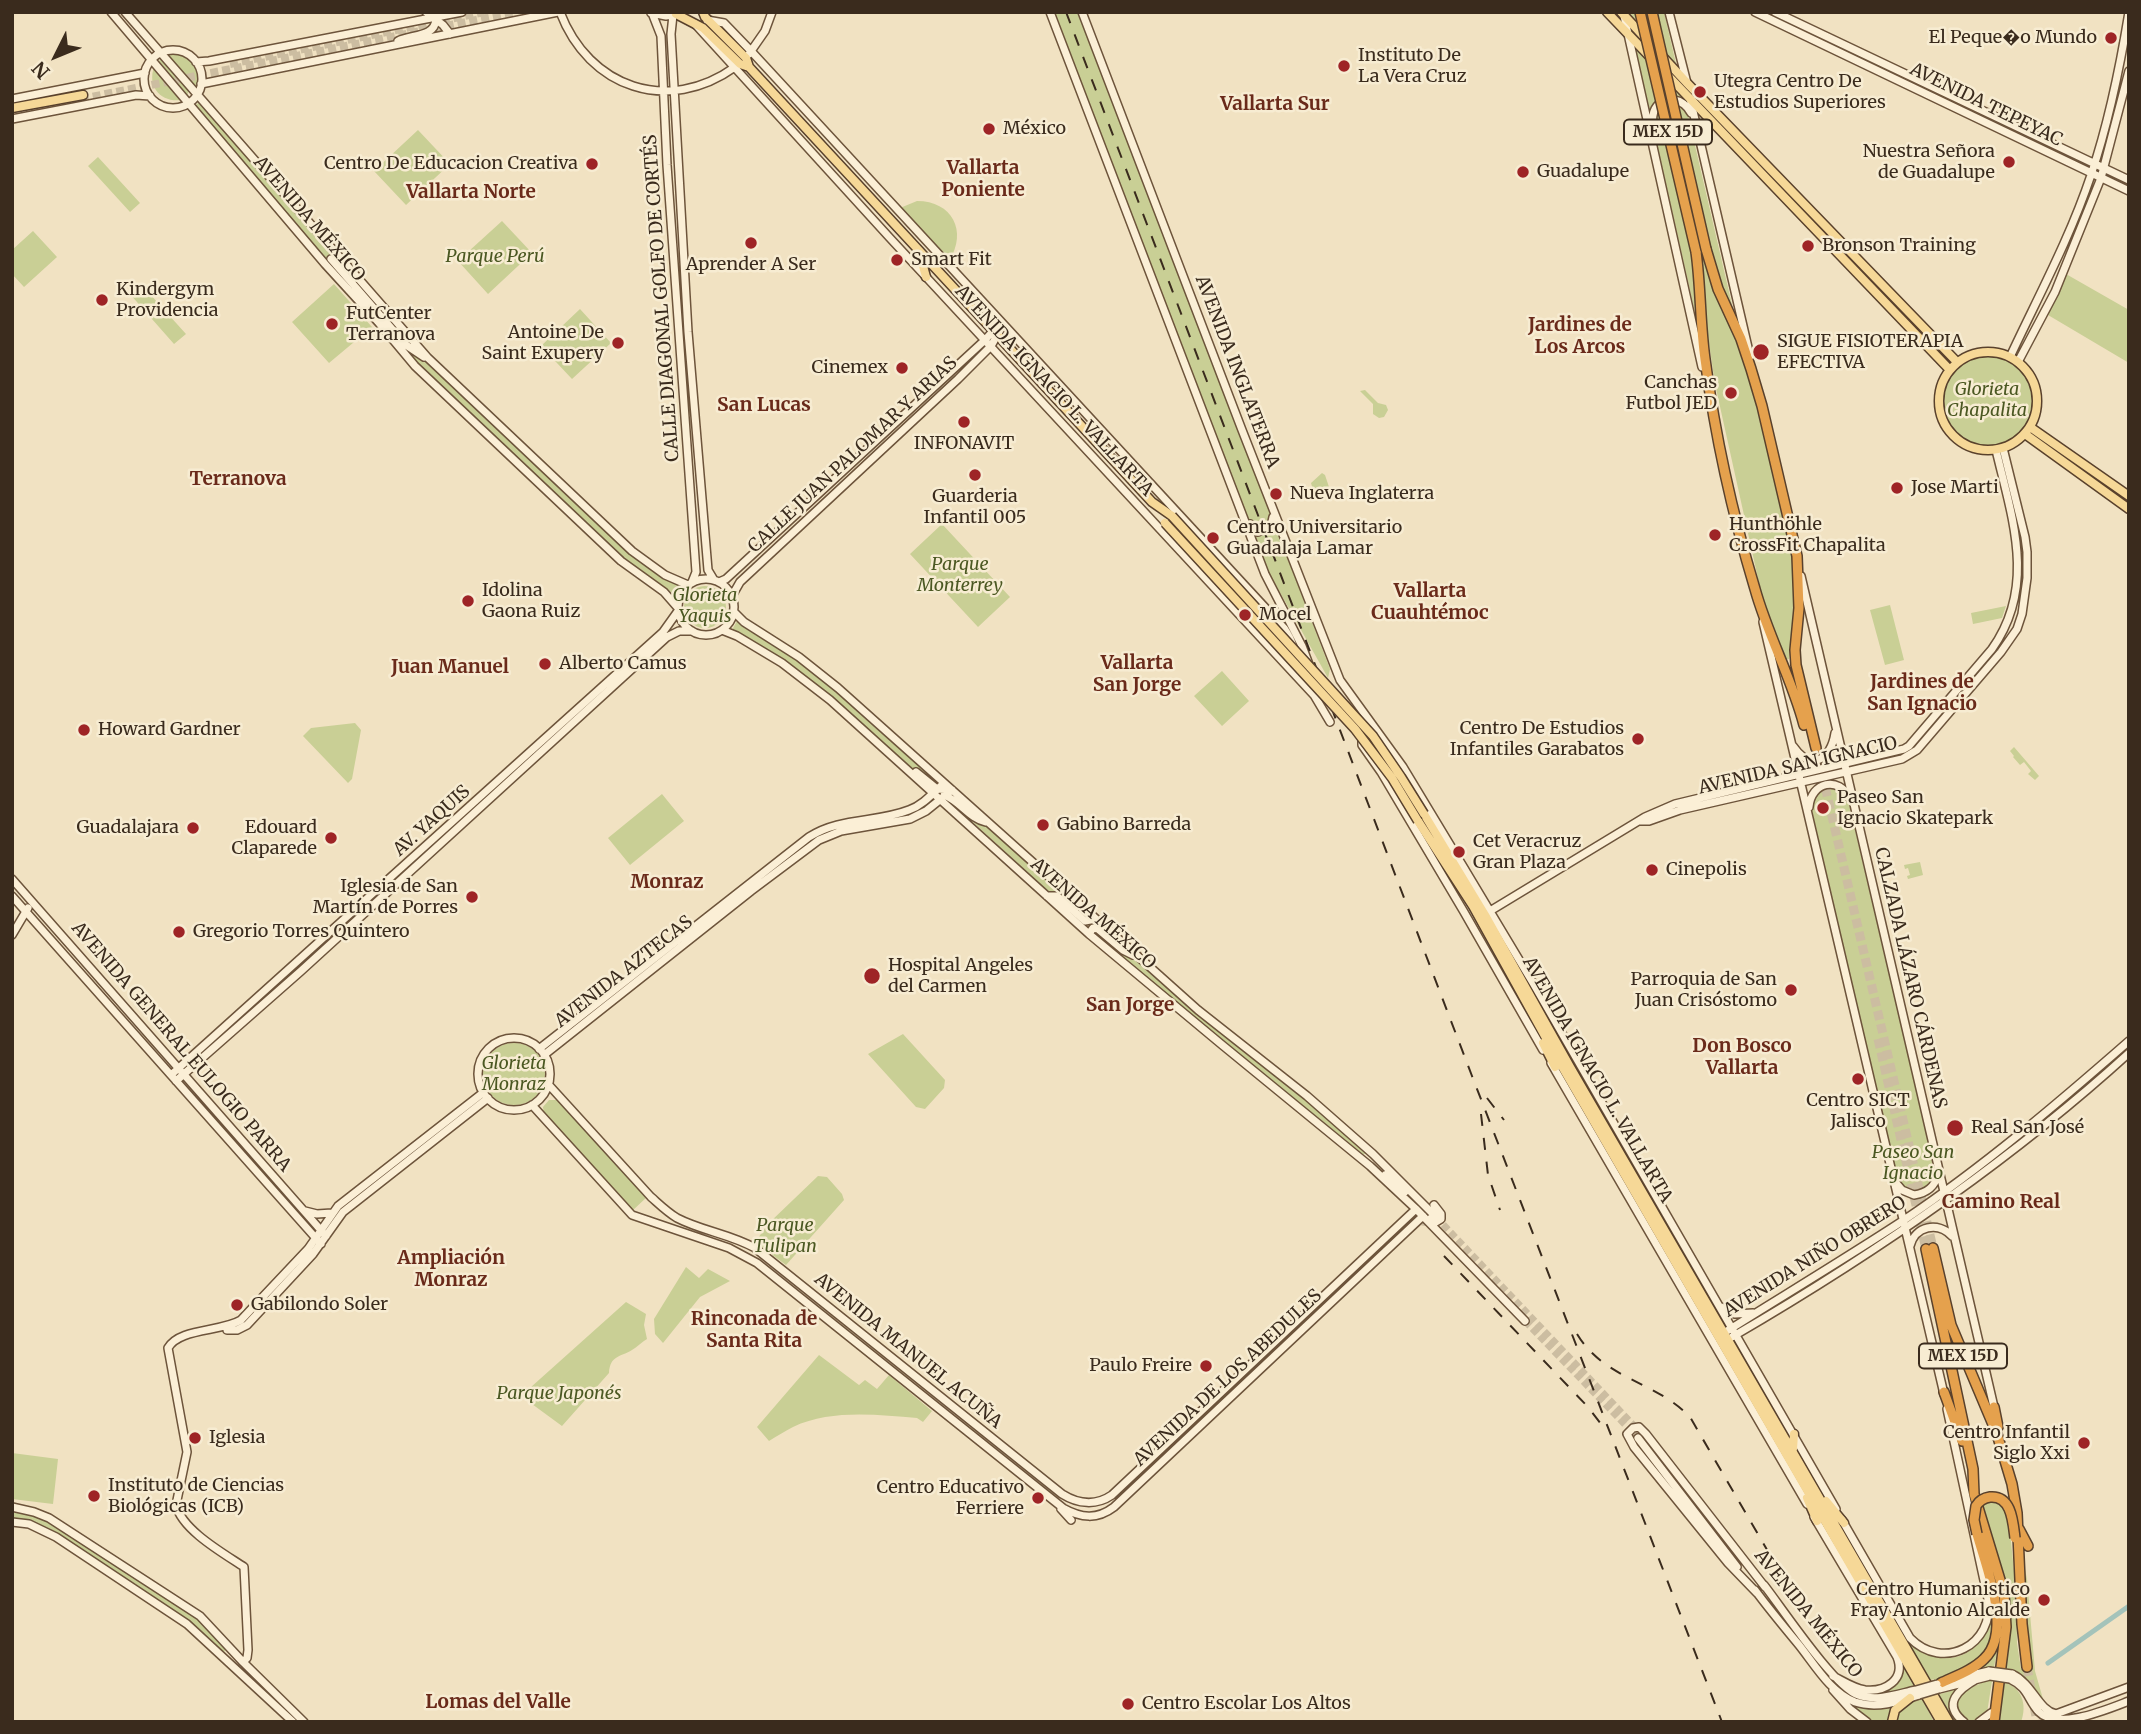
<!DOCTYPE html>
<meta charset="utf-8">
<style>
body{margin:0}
#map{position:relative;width:2141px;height:1734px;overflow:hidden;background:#f1e2c2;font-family:Merriweather,serif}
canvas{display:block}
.frame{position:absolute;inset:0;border:14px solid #3a2b1d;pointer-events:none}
.north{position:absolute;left:21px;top:21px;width:70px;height:70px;-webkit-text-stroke:5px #f7ecd2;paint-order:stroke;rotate:227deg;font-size:19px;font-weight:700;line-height:28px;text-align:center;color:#3a2b1d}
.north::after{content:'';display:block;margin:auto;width:24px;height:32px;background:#3a2b1d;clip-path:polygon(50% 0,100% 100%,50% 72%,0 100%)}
</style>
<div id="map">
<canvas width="2141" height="1734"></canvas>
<div class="frame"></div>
<div class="north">N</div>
</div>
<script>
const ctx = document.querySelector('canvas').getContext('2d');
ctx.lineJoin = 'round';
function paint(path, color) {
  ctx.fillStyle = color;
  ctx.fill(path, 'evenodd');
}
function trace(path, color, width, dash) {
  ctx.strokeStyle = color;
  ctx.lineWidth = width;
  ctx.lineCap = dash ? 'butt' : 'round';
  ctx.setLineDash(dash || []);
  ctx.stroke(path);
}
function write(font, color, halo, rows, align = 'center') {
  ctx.font = font + ' Merriweather,serif';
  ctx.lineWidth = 5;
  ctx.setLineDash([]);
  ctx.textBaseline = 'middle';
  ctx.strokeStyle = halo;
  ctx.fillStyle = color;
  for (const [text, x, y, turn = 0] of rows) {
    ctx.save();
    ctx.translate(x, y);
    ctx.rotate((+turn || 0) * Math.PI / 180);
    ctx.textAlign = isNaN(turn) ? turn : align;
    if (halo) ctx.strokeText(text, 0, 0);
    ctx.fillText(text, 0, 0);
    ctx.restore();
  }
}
paint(new Path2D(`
 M1054 12H1078L1330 669 1328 678 1268 571Z
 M1627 12H1664L1736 322 1718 277 1713 278 1746 368 1756 401 1792 557C1796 592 1792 624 1789 659L1784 660 1761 592 1715 384 1706 323 1695 281 1697 321Z
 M174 54C192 56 202 70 196 87L167 55Z
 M161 59 189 89 187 97 159 61Z
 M154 67 182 100C161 103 147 87 154 67Z
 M199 102 330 251 329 257 325 259 194 107Z
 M418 130 450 164 406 205 374 171Z
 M98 157 140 203 130 212 88 166Z
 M917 201C952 201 968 231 949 261L900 208Z
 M502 221 532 253 488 294 458 261Z
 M33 231 57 257 24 287 12 274V250Z
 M2066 274 2129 310V363L2048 315Z
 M140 283 186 334 174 344 129 293Z
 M334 284 372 327 329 363 292 322Z
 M580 309 611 343 572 379 541 346Z
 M395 334 427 359 666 578 681 587 675 595 629 564 415 364Z
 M1943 401a45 45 0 1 1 90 0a45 45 0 1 1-90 0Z
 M1365 390 1378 403 1386 405 1388 410 1384 417 1379 418 1373 414V404L1360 391Z
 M1322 473 1325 475 1329 487 1316 500 1311 483Z
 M942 524 1010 597 978 627 910 554Z
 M684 607a21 21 0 1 1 42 0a21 21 0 1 1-42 0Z
 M1890 605 1904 660 1885 665 1870 610Z
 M2006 606 2002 618 1973 624 1971 613Z
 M737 621 814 672 939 780 934 786 797 672 732 630Z
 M1222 671 1249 701 1222 726 1194 696Z
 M355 723 361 730 352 779 348 783 303 736 311 728Z
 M2014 747 2039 776 2035 780 2028 774 2031 771 2024 762 2020 765 2013 757 2014 756 2010 751Z
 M1835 786 1848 800 1936 1175 1929 1189 1914 1194 1898 1183 1811 806 1814 793 1820 789Z
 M662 794 684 821 630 865 608 838Z
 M952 803 988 827 1090 917 1088 920 1050 893Z
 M1920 862 1923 875 1908 879 1907 876 1910 875 1908 868 1905 869 1904 865Z
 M1119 949 1140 959 1307 1098 1366 1151V1154H1363L1112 951Z
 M903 1034 945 1080 944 1088 925 1109 916 1107 868 1054Z
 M483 1074a31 31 0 1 1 62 0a31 31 0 1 1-62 0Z
 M549 1100H557L560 1102 647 1197 632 1211 544 1115 543 1107Z
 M818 1176 827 1177 842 1194 844 1200 786 1265 755 1242 769 1223Z
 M686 1267 699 1278 708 1269 730 1281 700 1297 663 1343 655 1334 654 1319Z
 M626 1302 646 1314 644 1325 647 1339C642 1342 637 1347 632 1350 621 1357 610 1355 609 1373L562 1426 521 1396Z
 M819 1355 859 1385 865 1380 877 1389 889 1375 932 1411 923 1422 917 1418C877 1415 831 1409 793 1427 785 1431 777 1436 769 1441L757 1427Z
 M12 1453 58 1459 53 1504 12 1499Z
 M1995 1500 2008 1512 2016 1591 2017 1643 2021 1669 2030 1668 2026 1640 2024 1564 2027 1579 2035 1671 2045 1706 2034 1687 2027 1679 2005 1668 2007 1592 1984 1509 1977 1512 2000 1597 2002 1627 1994 1667 1974 1671 1999 1632 1975 1511 1985 1501Z
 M12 1512 35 1516 53 1524 192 1612 227 1648 223 1653 74 1546 12 1520Z
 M1993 1614C2000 1658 1969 1667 1935 1682L1934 1679 1929 1681 1908 1643C1915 1646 1923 1653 1932 1656 1963 1666 1987 1642 1993 1614Z
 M1902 1662 1916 1688 1885 1696 1864 1694C1886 1693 1904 1688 1902 1662Z
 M1987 1681H1992L1987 1713 1980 1720 1967 1721 1957 1713 1956 1701C1965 1689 1974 1686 1987 1681Z
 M2003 1682C2021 1686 2028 1704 2021 1722H1998Z
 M1957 1689C1949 1700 1950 1712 1959 1722H1953L1937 1695Z
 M1922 1698 1934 1722H1894C1899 1707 1908 1703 1922 1698Z
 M1848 1702C1864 1710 1878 1710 1895 1706L1891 1711 1889 1722H1870L1846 1703Z`), '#c9cf95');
trace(new Path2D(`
 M2048 1663 2129 1606`), '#a4c3ba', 5);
trace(new Path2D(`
 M1436 1217 1637 1429
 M1402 1229 1421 1222 1431 1223
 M1525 1321 1638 1438`), '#ccbda1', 7, [7, 3.5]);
trace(new Path2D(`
 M230 64 484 12
 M81 99 516 12
 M1501 969 1522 1003`), '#ccbda1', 8, [8, 4]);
trace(new Path2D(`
 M1816 748 1933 1248
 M1878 1039 1926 1249
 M2027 1667 2037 1722`), '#ccbda1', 9, [9, 4.5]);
const secondary = new Path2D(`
 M111 12 325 264 379 323 415 366 621 561 664 592 678 608
 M125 12 428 358 632 551 665 575 688 585
 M426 12 443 25 450 34
 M560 12C589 88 668 115 735 67
 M1050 12 1265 574 1302 646 1318 688
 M1082 12 1242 430 1340 680 1403 767 1464 868 1533 983 1836 1509
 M1669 12 1687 83
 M1755 12 2129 191
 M1775 12 2129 180
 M651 13 666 16 677 14
 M652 13 661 36 667 165 696 572 692 582
 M673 15 671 34 688 332 708 570 714 580
 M1624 16 1702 367
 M707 20 724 23 751 51 1284 628C1292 640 1297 652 1293 667
 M695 24 889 237 1314 695 1330 722
 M398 41C411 34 434 38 436 20
 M144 79a29 29 0 1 1 58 0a29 29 0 1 1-58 0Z
 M749 54 765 31 772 12
 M196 62 209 61 462 12
 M201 84 558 12
 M1690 98 1750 356
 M12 99 145 73
 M12 119 136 95 150 96
 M1653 131C1653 124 1651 116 1655 109 1664 93 1684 99 1691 113
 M331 259 406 345 424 357
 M2010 357C2038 297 2070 238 2091 175 2109 122 2120 67 2129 12
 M2018 362 2055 292 2101 178 2129 71
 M1250 524 1254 530 1258 532 1271 526 1273 517
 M1801 576 1994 1407
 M678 607a28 28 0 1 1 56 0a28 28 0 1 1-56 0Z
 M719 582 726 579 985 340 1001 322
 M732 596 740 582 958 379 991 346 999 332
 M734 612 744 622 799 657 838 688 1198 1010 1307 1096 1373 1154 1436 1217
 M1763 622 1944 1394
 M722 630 737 636 782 663 830 700 1089 934 1221 1044 1370 1166 1416 1209 1525 1321
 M1373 730 1364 734 1362 738V745L1381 772 1464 912 1543 1050
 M1793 746C1811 772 1831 760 1835 733
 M916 772 937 789 952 790
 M944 795C960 801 970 819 986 822
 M1809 807C1811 782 1839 775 1850 799
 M1641 821H1649L1680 810 1902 759 1917 750 2001 652 2017 629 2022 614 2027 578V552L2025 537 2003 448
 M12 879 326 1236
 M12 896 321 1244
 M1047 896H1057L1085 921 1096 919
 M1490 911 1645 817 1675 804 1904 749 1909 746 1992 649C2037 586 2012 518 1996 450
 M1089 934 1093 928 1098 929 1123 950 1133 955
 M12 935 28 908
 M478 1074a36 36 0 1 1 72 0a36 36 0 1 1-72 0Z
 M539 1049 809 837C840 817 876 823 909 810 923 805 933 793 944 783
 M544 1055 751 891 819 840 841 831 910 819 926 811 952 790
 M1551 1063 1807 1504
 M171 1075 663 632 678 611
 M176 1081 301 971 667 637 679 631H692
 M548 1084 651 1197C659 1204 667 1212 677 1218 702 1231 730 1234 755 1248L1062 1494C1078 1504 1096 1506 1112 1495L1416 1209
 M532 1105 632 1215 729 1248 757 1263 1063 1508C1081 1518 1097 1520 1114 1507L1423 1216
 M1385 1175 1405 1192
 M1896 1183 1902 1190 1914 1195C1927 1193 1935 1187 1938 1174
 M305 1211 317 1214 332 1213
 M1431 1218 1436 1222 1441 1219V1214L1434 1205
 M1910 1246C1915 1226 1938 1221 1952 1236
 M1721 1307 1735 1314 1753 1313
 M227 1330H237L247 1325 313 1254 343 1212 488 1098
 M1727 1331C1786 1294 1846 1258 1904 1220 1983 1167 2057 1104 2129 1041
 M1732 1337C1873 1255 2008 1163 2129 1053
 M1638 1438 1737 1567
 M12 1507 34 1512 49 1518 200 1616 243 1662 304 1722
 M1061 1509 1071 1520
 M1814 1517 1897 1657C1906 1680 1885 1692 1865 1690 1853 1688 1843 1681 1833 1676
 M1842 1520 1910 1638C1943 1672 1995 1645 1988 1599L1947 1409
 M12 1522 29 1524 56 1537 187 1624 293 1722
 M1764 1585C1782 1608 1835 1688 1858 1695 1877 1702 1897 1694 1916 1690
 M1755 1590C1769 1609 1784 1627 1799 1645 1815 1665 1830 1692 1855 1702 1876 1709 1899 1702 1919 1695
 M1757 1593 1728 1563 1634 1447 1627 1434 1633 1428 1639 1427 1646 1434 1765 1587
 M243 1662 247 1658 248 1650 244 1567C223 1553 182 1530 176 1505L187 1452 168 1348C179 1328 221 1332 241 1320L308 1249 338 1206 484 1092
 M2012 1674C2033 1684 2038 1710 2056 1714L2129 1687
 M1959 1678 1989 1671
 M2010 1679C2029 1688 2027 1699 2039 1712 2057 1731 2108 1709 2129 1701
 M1939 1689 1990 1676
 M1833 1690 1850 1709 1867 1722
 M1964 1722C1941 1704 1959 1689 1977 1679
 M1979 1722 1991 1713`);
const primary = new Path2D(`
 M703 12 705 17 746 58 749 67 1152 502 1172 516
 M1607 12 1950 370
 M1621 12 1687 83 1957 362
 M676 14 703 28 740 64 749 67
 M12 108 83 95
 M920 255 926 277
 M1939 401a49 49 0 1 1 98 0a49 49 0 1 1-98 0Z
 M2030 427 2129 496
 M2025 434 2129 509
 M1424 814 1485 915 1570 1067 1949 1722
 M1418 821 1473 906 1556 1056 1941 1722
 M1543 1043 1555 1067
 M1793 1449 1794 1434
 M1807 1498 1817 1521
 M1826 1501 1844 1523
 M1892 1722 1895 1710 1910 1698`);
const highway = new Path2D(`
 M1706 249 1718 289 1741 339 1751 369 1762 406 1797 556 1799 608 1795 650 1796 665 1816 748
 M1696 252C1701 288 1700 324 1705 359 1715 435 1733 516 1755 589 1768 636 1792 679 1804 725
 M1933 1248 1951 1325 1997 1434 2012 1484 2017 1513 2022 1624 2027 1667
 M1926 1249 1973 1469 1974 1494 2004 1593 2006 1627 1994 1722
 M1944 1392 1962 1441
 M1994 1407 1998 1427
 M2019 1529 2028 1546
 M1941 1683C1956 1676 1973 1670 1984 1659 2013 1632 1986 1567 1977 1534`);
trace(secondary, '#6d543b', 10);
trace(primary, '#59412c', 11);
trace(highway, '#59412c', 12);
trace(secondary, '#fbefd6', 7);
trace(primary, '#f6d897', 8);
trace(highway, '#e5a14d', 9);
trace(new Path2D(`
 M1066 12 1472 1076 1722 1722
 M1487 1098 1504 1120
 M1481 1114 1488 1175 1500 1210
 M1444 1256 1588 1407 1601 1424
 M1577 1334C1605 1380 1654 1380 1690 1417L1802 1610`), '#3a2b1d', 2, [12, 12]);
const secondaryBridge = new Path2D(`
 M1989 1671 2012 1674
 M1990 1676 2010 1679
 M1916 1690 1937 1684
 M1919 1695 1939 1689`);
const primaryBridge = new Path2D(`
 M1172 516 1373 736 1401 777 1424 814
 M1165 523 1355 729 1392 778 1418 821`);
const highwayBridge = new Path2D(`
 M1640 12 1696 252
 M1652 12 1706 249
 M1977 1534 1974 1520 1976 1506C1979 1501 1983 1498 1990 1497 2012 1495 2013 1523 2015 1538`);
trace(secondaryBridge, '#6d543b', 10, []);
trace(primaryBridge, '#59412c', 11, []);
trace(highwayBridge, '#59412c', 12, []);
trace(secondaryBridge, '#fbefd6', 7);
trace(primaryBridge, '#f6d897', 8);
trace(highwayBridge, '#e5a14d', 9);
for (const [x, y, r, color] of [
 [2111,38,7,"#9e2426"],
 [1344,66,7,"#9e2426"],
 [1700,92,7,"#9e2426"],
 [989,129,7,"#9e2426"],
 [2009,162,7,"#9e2426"],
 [592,164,7,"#9e2426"],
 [1523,172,7,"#9e2426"],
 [751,243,7,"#9e2426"],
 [1808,246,7,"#9e2426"],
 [897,260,7,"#9e2426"],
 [102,300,7,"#9e2426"],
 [332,324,7,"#9e2426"],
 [618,343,7,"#9e2426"],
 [1761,352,9,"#9e2426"],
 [902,368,7,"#9e2426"],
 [1731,393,7,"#9e2426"],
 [964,422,7,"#9e2426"],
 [975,475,7,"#9e2426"],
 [1897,488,7,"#9e2426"],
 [1276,494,7,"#9e2426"],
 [1715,535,7,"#9e2426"],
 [1213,538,7,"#9e2426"],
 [468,601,7,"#9e2426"],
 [1245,615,7,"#9e2426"],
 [545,664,7,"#9e2426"],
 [84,730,7,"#9e2426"],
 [1638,739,7,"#9e2426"],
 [1823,808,7,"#9e2426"],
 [1043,825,7,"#9e2426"],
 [193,828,7,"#9e2426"],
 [331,838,7,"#9e2426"],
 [1459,852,7,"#9e2426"],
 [1652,870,7,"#9e2426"],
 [472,897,7,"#9e2426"],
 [179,932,7,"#9e2426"],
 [872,976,9,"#9e2426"],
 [1791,990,7,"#9e2426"],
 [1858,1079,7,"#9e2426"],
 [1955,1128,9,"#9e2426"],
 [237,1305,7,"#9e2426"],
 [1206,1366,7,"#9e2426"],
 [195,1438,7,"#9e2426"],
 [2084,1443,7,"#9e2426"],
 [94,1496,7,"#9e2426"],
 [1038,1498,7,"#9e2426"],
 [2044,1600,7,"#9e2426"],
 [1128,1704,7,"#9e2426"]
]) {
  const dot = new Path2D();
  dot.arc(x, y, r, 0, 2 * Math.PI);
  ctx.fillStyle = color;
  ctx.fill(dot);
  trace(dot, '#f7ecd2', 2.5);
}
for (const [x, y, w] of [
 [1668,132,88],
 [1963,1356,88]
]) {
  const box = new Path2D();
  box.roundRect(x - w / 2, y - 12.5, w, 25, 5);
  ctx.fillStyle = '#f7ecd2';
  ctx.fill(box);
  trace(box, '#3a2b1d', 2);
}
write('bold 16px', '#3a2b1d', null, [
 ["MEX 15D",1668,132],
 ["MEX 15D",1963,1356]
]);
write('18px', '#3a2b1d', '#f7ecd2', [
 ["El Peque�o Mundo",2097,38,"right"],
 ["Instituto De",1358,56],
 ["La Vera Cruz",1358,77],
 ["Utegra Centro De",1714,82],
 ["Estudios Superiores",1714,103],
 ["México",1003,129],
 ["Nuestra Señora",1995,152,"right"],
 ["de Guadalupe",1995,173,"right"],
 ["Centro De Educacion Creativa",578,164,"right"],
 ["Guadalupe",1537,172],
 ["Bronson Training",1822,246],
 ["Smart Fit",911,260],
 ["Aprender A Ser",751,265,"center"],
 ["Kindergym",116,290],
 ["Providencia",116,311],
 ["FutCenter",346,314],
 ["Terranova",346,335],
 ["Antoine De",604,333,"right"],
 ["Saint Exupery",604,354,"right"],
 ["SIGUE FISIOTERAPIA",1777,342],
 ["EFECTIVA",1777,363],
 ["Cinemex",888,368,"right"],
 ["Canchas",1717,383,"right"],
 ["Futbol JED",1717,404,"right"],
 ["INFONAVIT",964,444,"center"],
 ["Jose Marti",1911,488],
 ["Nueva Inglaterra",1290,494],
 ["Guarderia",975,497,"center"],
 ["Infantil 005",975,518,"center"],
 ["Hunthöhle",1729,525],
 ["CrossFit Chapalita",1729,546],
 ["Centro Universitario",1227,528],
 ["Guadalaja Lamar",1227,549],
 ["Idolina",482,591],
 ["Gaona Ruiz",482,612],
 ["Mocel",1259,615],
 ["Alberto Camus",559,664],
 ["Centro De Estudios",1624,729,"right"],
 ["Infantiles Garabatos",1624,750,"right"],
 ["Howard Gardner",98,730],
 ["Paseo San",1837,798],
 ["Ignacio Skatepark",1837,819],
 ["Gabino Barreda",1057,825],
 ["Guadalajara",179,828,"right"],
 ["Edouard",317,828,"right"],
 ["Claparede",317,849,"right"],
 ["Cet Veracruz",1473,842],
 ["Gran Plaza",1473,863],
 ["Cinepolis",1666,870],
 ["Iglesia de San",458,887,"right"],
 ["Martín de Porres",458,908,"right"],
 ["Gregorio Torres Quintero",193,932],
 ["Hospital Angeles",888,966],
 ["del Carmen",888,987],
 ["Parroquia de San",1777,980,"right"],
 ["Juan Crisóstomo",1777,1001,"right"],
 ["Centro SICT",1858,1101,"center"],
 ["Jalisco",1858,1122,"center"],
 ["Real San José",1971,1128],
 ["Gabilondo Soler",251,1305],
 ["Paulo Freire",1192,1366,"right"],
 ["Centro Infantil",2070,1433,"right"],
 ["Siglo Xxi",2070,1454,"right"],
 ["Iglesia",209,1438],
 ["Instituto de Ciencias",108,1486],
 ["Biológicas (ICB)",108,1507],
 ["Centro Educativo",1024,1488,"right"],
 ["Ferriere",1024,1509,"right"],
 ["Centro Humanistico",2030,1590,"right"],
 ["Fray Antonio Alcalde",2030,1611,"right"],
 ["Centro Escolar Los Altos",1142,1704]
], 'left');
write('18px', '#3a2b1d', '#f7ecd2', [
 ["AVENIDA TEPEYAC",1986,105,26],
 ["AVENIDA MÉXICO",309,219,49],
 ["CALLE DIAGONAL GOLFO DE CORTÉS",662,298,-94],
 ["AVENIDA INGLATERRA",1237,372,69],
 ["AVENIDA IGNACIO L. VALLARTA",1054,391,47],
 ["CALLE JUAN PALOMAR Y ARIAS",853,455,-43],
 ["AVENIDA SAN IGNACIO",1798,766,-13],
 ["AV. YAQUIS",432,821,-42],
 ["AVENIDA MÉXICO",1093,914,41],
 ["AVENIDA AZTECAS",624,972,-38],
 ["CALZADA LÁZARO CÁRDENAS",1910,978,77],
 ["AVENIDA GENERAL EULOGIO PARRA",181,1047,49],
 ["AVENIDA IGNACIO L. VALLARTA",1597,1080,60],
 ["AVENIDA NIÑO OBRERO",1815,1257,-32],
 ["AVENIDA MANUEL ACUÑA",908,1351,39],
 ["AVENIDA DE LOS ABEDULES",1228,1378,-43],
 ["AVENIDA MÉXICO",1808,1614,51]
]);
write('italic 18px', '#4b5822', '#f7ecd2', [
 ["Parque Perú",495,257],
 ["Glorieta",1987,390],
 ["Chapalita",1987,411],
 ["Parque",960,565],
 ["Monterrey",960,586],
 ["Glorieta",705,596],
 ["Yaquis",705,617],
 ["Glorieta",514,1064],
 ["Monraz",514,1085],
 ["Paseo San",1913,1153],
 ["Ignacio",1913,1174],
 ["Parque",785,1226],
 ["Tulipan",785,1247],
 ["Parque Japonés",559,1394]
]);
write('bold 19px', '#6a2a1a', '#f7ecd2', [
 ["Vallarta Sur",1275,105],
 ["Vallarta",983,169],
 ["Poniente",983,191],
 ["Vallarta Norte",471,193],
 ["Jardines de",1580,326],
 ["Los Arcos",1580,348],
 ["San Lucas",764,406],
 ["Terranova",238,480],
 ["Vallarta",1430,592],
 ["Cuauhtémoc",1430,614],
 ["Vallarta",1137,664],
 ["San Jorge",1137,686],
 ["Juan Manuel",450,668],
 ["Jardines de",1922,683],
 ["San Ignacio",1922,705],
 ["Monraz",667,883],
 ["San Jorge",1130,1006],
 ["Don Bosco",1742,1047],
 ["Vallarta",1742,1069],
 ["Camino Real",2001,1203],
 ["Ampliación",451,1259],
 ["Monraz",451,1281],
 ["Rinconada de",754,1320],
 ["Santa Rita",754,1342],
 ["Lomas del Valle",498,1703]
]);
</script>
